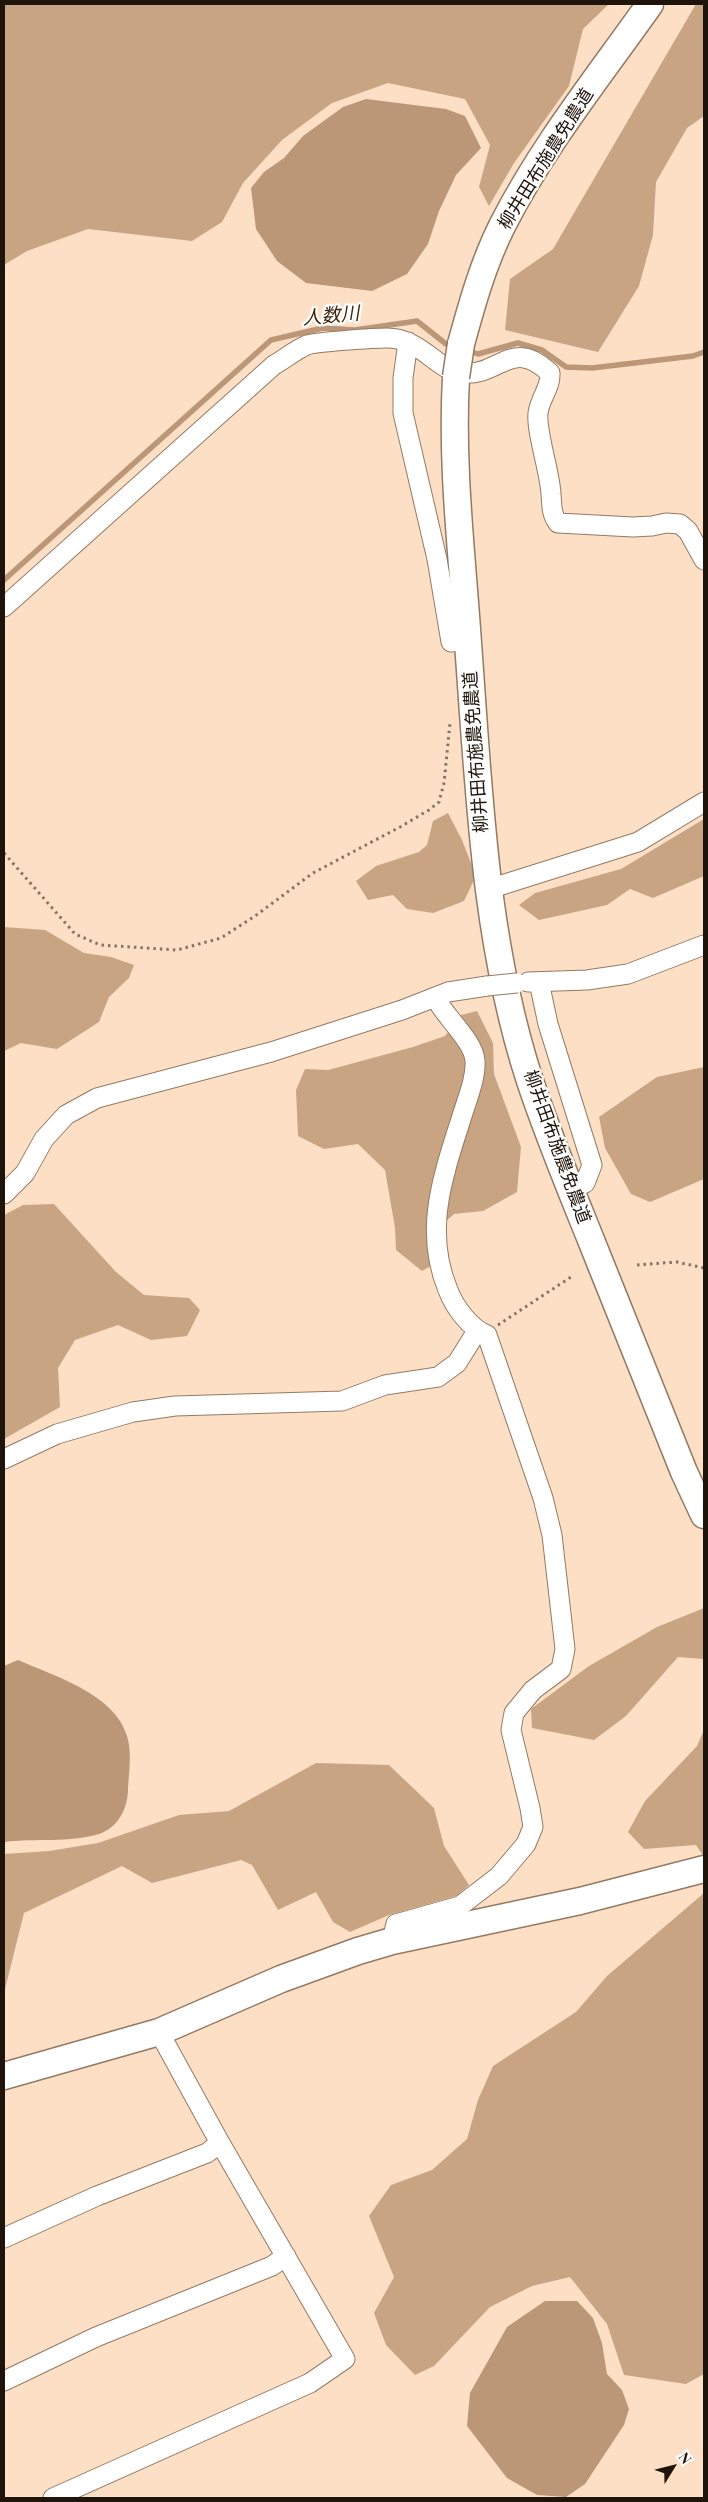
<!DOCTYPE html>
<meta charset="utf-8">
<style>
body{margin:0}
#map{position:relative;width:708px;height:2502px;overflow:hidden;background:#fddfc6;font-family:"Playfair Display",serif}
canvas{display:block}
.frame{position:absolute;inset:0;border:5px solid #1f140b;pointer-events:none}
.north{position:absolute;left:648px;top:2442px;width:50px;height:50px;-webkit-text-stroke:4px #fff;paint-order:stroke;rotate:54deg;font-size:14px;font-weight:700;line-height:20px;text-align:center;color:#1f140b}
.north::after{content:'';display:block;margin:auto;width:18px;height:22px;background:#1f140b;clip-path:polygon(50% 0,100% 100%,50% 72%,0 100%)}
</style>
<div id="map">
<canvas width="708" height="2502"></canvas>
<div class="frame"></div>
<div class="north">N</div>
</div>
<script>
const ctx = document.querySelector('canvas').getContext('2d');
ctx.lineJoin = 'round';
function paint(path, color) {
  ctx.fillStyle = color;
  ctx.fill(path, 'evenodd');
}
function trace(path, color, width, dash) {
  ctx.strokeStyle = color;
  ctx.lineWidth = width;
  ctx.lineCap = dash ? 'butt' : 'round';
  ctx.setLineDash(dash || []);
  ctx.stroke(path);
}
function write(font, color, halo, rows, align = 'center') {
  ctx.font = font + ' "Playfair Display","Noto Sans JP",serif';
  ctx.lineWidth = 4.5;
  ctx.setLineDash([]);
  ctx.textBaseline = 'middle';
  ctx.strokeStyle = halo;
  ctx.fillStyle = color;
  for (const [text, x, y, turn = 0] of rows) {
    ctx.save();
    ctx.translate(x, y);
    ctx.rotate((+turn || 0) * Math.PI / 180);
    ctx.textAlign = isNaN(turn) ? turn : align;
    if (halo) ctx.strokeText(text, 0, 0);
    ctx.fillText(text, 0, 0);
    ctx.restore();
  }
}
paint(new Path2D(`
 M4 4H609L583 29 569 86 514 163 489 206 479 187 490 145 465 99 388 83 332 103 282 140 243 183 222 222 192 241 88 229 27 251 4 265Z
 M696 4H704V116L687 128 656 182 653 235 639 286 598 352 505 330 510 279 553 249Z
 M448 813 462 840 476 876 464 901 433 913 407 909 393 895 368 900 356 881 376 866 419 852 427 845 433 821Z
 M704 819V876L653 898 630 889 607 905 539 920 519 905 535 893 621 869Z
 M4 927 45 930 84 953 111 957 134 965 129 978 109 997 99 1022 57 1049 21 1043 4 1051Z
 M477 1011 493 1043 494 1074 521 1147 517 1192 483 1211 454 1214 431 1234V1266L422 1271 396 1250 395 1228 385 1170 358 1144 324 1149 298 1136 296 1090 305 1069 328 1070 413 1047 445 1036 461 1015Z
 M704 1067V1179L650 1202 631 1194 605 1148 599 1117 657 1077Z
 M54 1204 116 1272 144 1295 189 1298 200 1310 187 1336 151 1340 118 1325 75 1340 58 1368 60 1407 4 1439V1215L23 1205Z
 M704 1608V1659L678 1657 626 1716 594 1740 532 1728 531 1709 589 1666 657 1627Z
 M704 1730V1857L696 1845 644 1849 628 1832 645 1801 697 1746Z
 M316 1763 389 1765 434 1808 444 1846 469 1885 456 1896 389 1915 350 1932 333 1922 316 1892 278 1910 252 1865 241 1860 152 1883 122 1866 24 1913 4 1993V1854L49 1851 98 1843 179 1815 229 1811Z
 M704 1893V2374L686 2384 624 2375 607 2324 570 2277 532 2286 490 2307 434 2366 415 2375 386 2345 374 2313 394 2277 369 2216 391 2185 432 2170 467 2139 478 2100 493 2066 576 2012 607 1976Z`), '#c8a483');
paint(new Path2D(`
 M366 99 446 109 465 116 481 148 456 175 439 211 428 244 407 274 372 291 306 283 277 261 256 229 251 188 264 172 284 158 303 136 343 107Z
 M18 1660C54 1676 115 1694 127 1736 132 1752 129 1772 128 1789 128 1808 118 1828 99 1834 69 1843 35 1838 4 1842V1666Z
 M545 2301H577L593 2318 602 2343 607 2374 622 2390 629 2409 624 2425 585 2484 566 2497 537 2495 507 2478 467 2426 470 2393 507 2327Z`), '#bb9677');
trace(new Path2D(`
 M466 350 478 354 518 343 542 350 566 367 592 368 693 356 704 352
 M4 580 271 340 323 328 355 330 417 321 446 344 455 347`), '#bb9677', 5.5);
const street = new Path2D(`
 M408 342 403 378V413L437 559 451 642 468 640
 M4 607 274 365C285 359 295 350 307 345 315 342 375 338 387 338 394 338 403 340 409 343 427 350 442 371 462 373 500 377 511 336 550 373 551 387 540 398 538 413 536 432 550 472 551 494 552 505 551 514 558 523L633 527 652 526 666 523 680 524 688 531 704 560
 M489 889 638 842 704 802
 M528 982 587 980 628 974 704 945
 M539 982 548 1024 592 1165 585 1183 571 1189
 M4 1194 25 1173 44 1139 66 1115 97 1098 271 1052 402 1010 448 992 487 986
 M4 1459 57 1434 133 1412 175 1406 342 1401 385 1385 438 1377 457 1363 477 1331
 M392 1941 396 1924 460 1906 499 1876 526 1844 533 1827 530 1808 511 1730 514 1713 533 1690 561 1669 565 1649 552 1535 543 1498 487 1335C470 1328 455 1308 448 1290 423 1230 443 1176 462 1116 467 1099 476 1079 475 1061 474 1041 444 1016 435 997
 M4 2238 97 2196 207 2153 220 2143
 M4 2381 96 2337 272 2266 286 2256
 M53 2498 310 2383 345 2359 220 2143 159 2032`);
const secondary = new Path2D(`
 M461 344C472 304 483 264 502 226 542 147 599 76 650 4
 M456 377C451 466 462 554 468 643 479 790 484 940 530 1081 548 1135 570 1188 591 1240 622 1318 653 1395 684 1472L704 1515
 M4 2076 159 2032 281 1979 358 1951 392 1941 580 1901 704 1869`);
trace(street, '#947a63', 21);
trace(secondary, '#947a63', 29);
trace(new Path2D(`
 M4 853 75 934 100 945 177 950 221 938 255 916 313 873 400 827 429 810 439 802 444 783 450 723
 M637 1265 677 1262 704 1268
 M498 1325 574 1275`), '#877363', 3, [2.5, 4]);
trace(street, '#fff', 19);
trace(secondary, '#fff', 26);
const streetBridge = new Path2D(`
 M487 986 517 983`);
const secondaryBridge = new Path2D(`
 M456 377 461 344`);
trace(streetBridge, '#947a63', 21, []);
trace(secondaryBridge, '#947a63', 29, []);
trace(streetBridge, '#fff', 19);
trace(secondaryBridge, '#fff', 26);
write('18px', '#1f140b', '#fff', [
 ["柳井田布施農免農道",546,159,-58],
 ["柳井田布施農免農道",476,752,-94],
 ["柳井田布施農免農道",557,1147,70]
]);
write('italic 19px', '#40260c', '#fff', [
 ["人数川",331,316,-5]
]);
</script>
